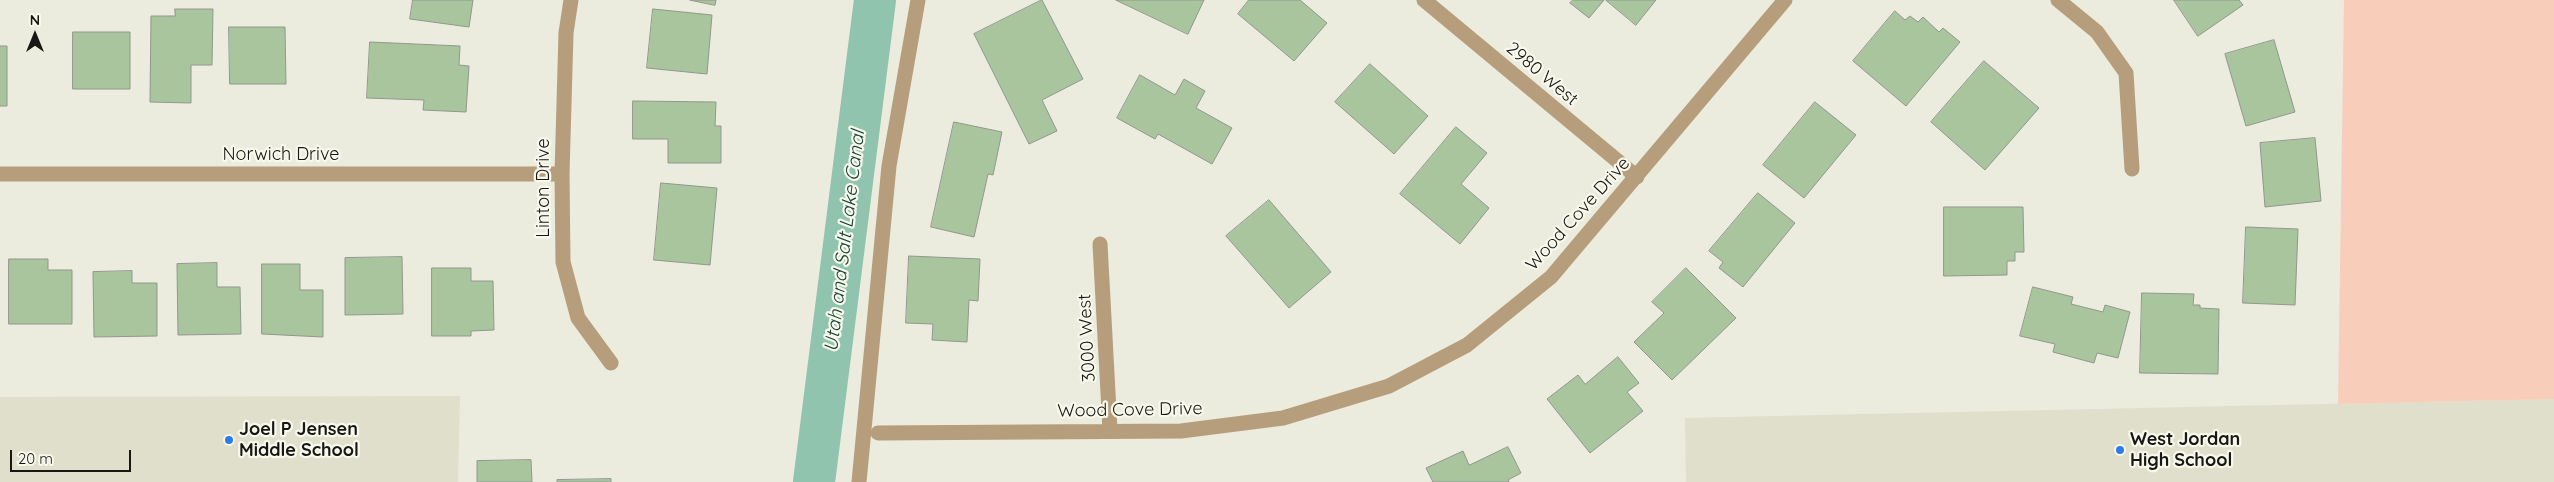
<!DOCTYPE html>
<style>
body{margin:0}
#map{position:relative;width:2554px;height:482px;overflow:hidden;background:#ebebde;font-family:Quicksand,sans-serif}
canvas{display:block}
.north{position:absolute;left:10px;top:10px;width:50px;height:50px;-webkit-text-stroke:4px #f8f8ec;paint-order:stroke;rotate:0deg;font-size:14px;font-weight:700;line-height:20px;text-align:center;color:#171713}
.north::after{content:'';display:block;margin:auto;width:18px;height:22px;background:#171713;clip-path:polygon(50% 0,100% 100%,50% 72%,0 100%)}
.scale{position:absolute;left:10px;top:450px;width:121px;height:22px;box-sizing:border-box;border:2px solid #171713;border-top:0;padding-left:6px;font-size:15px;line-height:18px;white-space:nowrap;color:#171713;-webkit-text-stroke:4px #f8f8ec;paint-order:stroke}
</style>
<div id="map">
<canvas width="2554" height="482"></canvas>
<div class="north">N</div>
<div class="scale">20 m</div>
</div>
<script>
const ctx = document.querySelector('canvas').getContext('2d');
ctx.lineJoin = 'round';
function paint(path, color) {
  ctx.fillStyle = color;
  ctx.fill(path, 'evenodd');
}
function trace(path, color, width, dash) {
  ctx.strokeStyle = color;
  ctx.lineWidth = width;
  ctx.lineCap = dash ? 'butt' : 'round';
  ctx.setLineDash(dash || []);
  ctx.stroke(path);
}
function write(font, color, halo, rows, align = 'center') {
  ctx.font = font + ' Quicksand,sans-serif';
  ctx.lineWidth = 4.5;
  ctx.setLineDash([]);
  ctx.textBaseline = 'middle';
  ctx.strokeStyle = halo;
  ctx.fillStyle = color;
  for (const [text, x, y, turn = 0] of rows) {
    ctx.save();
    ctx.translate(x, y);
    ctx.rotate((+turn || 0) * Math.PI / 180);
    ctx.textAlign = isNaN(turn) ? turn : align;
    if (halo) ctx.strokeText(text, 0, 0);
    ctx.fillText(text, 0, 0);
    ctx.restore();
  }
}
paint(new Path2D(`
 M460 396 458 482H0V397Z
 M2554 399V482H1686L1685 418Z`), '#dfdfcb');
paint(new Path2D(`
 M2344 0H2554V399L2338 404Z`), '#f8cebb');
trace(new Path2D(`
 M814 482 875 0`), '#90c4ae', 42);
const building = new Path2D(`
 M413 0H473L469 27 410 19Z
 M690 0H716L715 5Z
 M1042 0 1083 79 1042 100 1057 131 1029 144 974 34Z
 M1116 0H1204L1188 34Z
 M1249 0H1300L1327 23 1294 61 1238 14Z
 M1573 0H1604L1589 18 1570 3Z
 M1606 0H1656L1636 25Z
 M2174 0H2239L2243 5 2198 36Z
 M175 9H213L212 65H191V103L150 102 151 16H175Z
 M653 9 712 15 707 74 647 68Z
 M1895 11 1905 20 1910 16 1918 22 1923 17 1939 32 1943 28 1960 42 1906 106 1853 61Z
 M229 27H285L286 84H230Z
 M73 32H130V89H73Z
 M2274 40 2295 112 2246 126 2225 54Z
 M370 42 460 46 459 65 469 66 466 112 423 110 424 100 367 98Z
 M0 46H7V106H0Z
 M1984 61 2039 108 1985 170 1931 122Z
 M1370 64 1428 116 1394 154 1335 102Z
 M1140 75 1175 95 1184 79 1205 91 1196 108 1232 128 1212 164 1158 134 1155 139 1117 118Z
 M633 101 716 102 715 126H721V163H668V139H633Z
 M1815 102 1856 135 1804 198 1763 165Z
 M954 122 1002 132 993 175 988 174 974 237 931 227Z
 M1456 127 1487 153 1461 184 1489 208 1460 244 1400 194Z
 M2315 138 2321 201 2265 207 2260 143Z
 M661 183 717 188 710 265 654 260Z
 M1758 193 1795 223 1743 287 1719 268 1723 262 1709 251Z
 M1269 200 1331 272 1289 308 1226 236Z
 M1944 207H2023L2024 252H2015V261H2007V275L1944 276Z
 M2246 227 2298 229 2295 305 2243 303Z
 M909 256 980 259 978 301 969 300 967 342 932 340 933 324 906 323Z
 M402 257 403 314 345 315V258Z
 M9 259H48V270H72V324H9Z
 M217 263V287H240L241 334 178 335 177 264Z
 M262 264H300V290H323V337L262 334Z
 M432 268H471V281H493L494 330 471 331V336H432Z
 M1686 268 1736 318 1672 380 1634 342 1664 313 1652 302Z
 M132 271V283H157V336L94 337 93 272Z
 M2033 287 2073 297 2071 304 2103 312 2105 305 2130 312 2118 358 2097 353 2094 363 2053 352 2055 344 2020 336Z
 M2142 293 2194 294 2193 305H2200V308L2219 309 2218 374 2140 373Z
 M1618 357 1639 383 1627 392 1643 411 1590 453 1547 399 1578 375 1585 384Z
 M1508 447 1521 473 1508 480 1509 482H1433L1426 468 1463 451 1469 465Z
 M531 460 532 482H477V461Z
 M611 479V482H557V480Z`);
paint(building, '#a9c59d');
trace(building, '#91978e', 1);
trace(new Path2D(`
 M859 482 889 166 918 0`), '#b69d7b', 15);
trace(new Path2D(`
 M571 0 566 33 562 174 563 262 578 318 611 363
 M1424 0 1637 177
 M2058 0 2097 32 2126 73 2132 169
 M0 174H562
 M1100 244 1110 430
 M878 433 1181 431 1283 418 1389 386 1467 345 1551 277 1785 0`), '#b69d7b', 15);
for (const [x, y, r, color] of [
 [229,440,5,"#2b7ce8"],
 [2120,450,5,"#2b7ce8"]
]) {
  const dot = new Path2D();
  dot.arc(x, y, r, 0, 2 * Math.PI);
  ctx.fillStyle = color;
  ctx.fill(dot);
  trace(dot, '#f8f8ec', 2);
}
write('18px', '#171713', '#f8f8ec', [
 ["2980 West",1542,74,40],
 ["Norwich Drive",281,155],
 ["Linton Drive",544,188,-90],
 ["Wood Cove Drive",1578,214,-48],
 ["3000 West",1087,338,-93],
 ["Wood Cove Drive",1130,410,-1]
]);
write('bold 18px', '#171713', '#f8f8ec', [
 ["Joel P Jensen",239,430],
 ["Middle School",239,451],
 ["West Jordan",2130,440],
 ["High School",2130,461]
], 'left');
write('italic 19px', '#174333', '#f8f8ec', [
 ["Utah and Salt Lake Canal",845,241,-83]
]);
</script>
